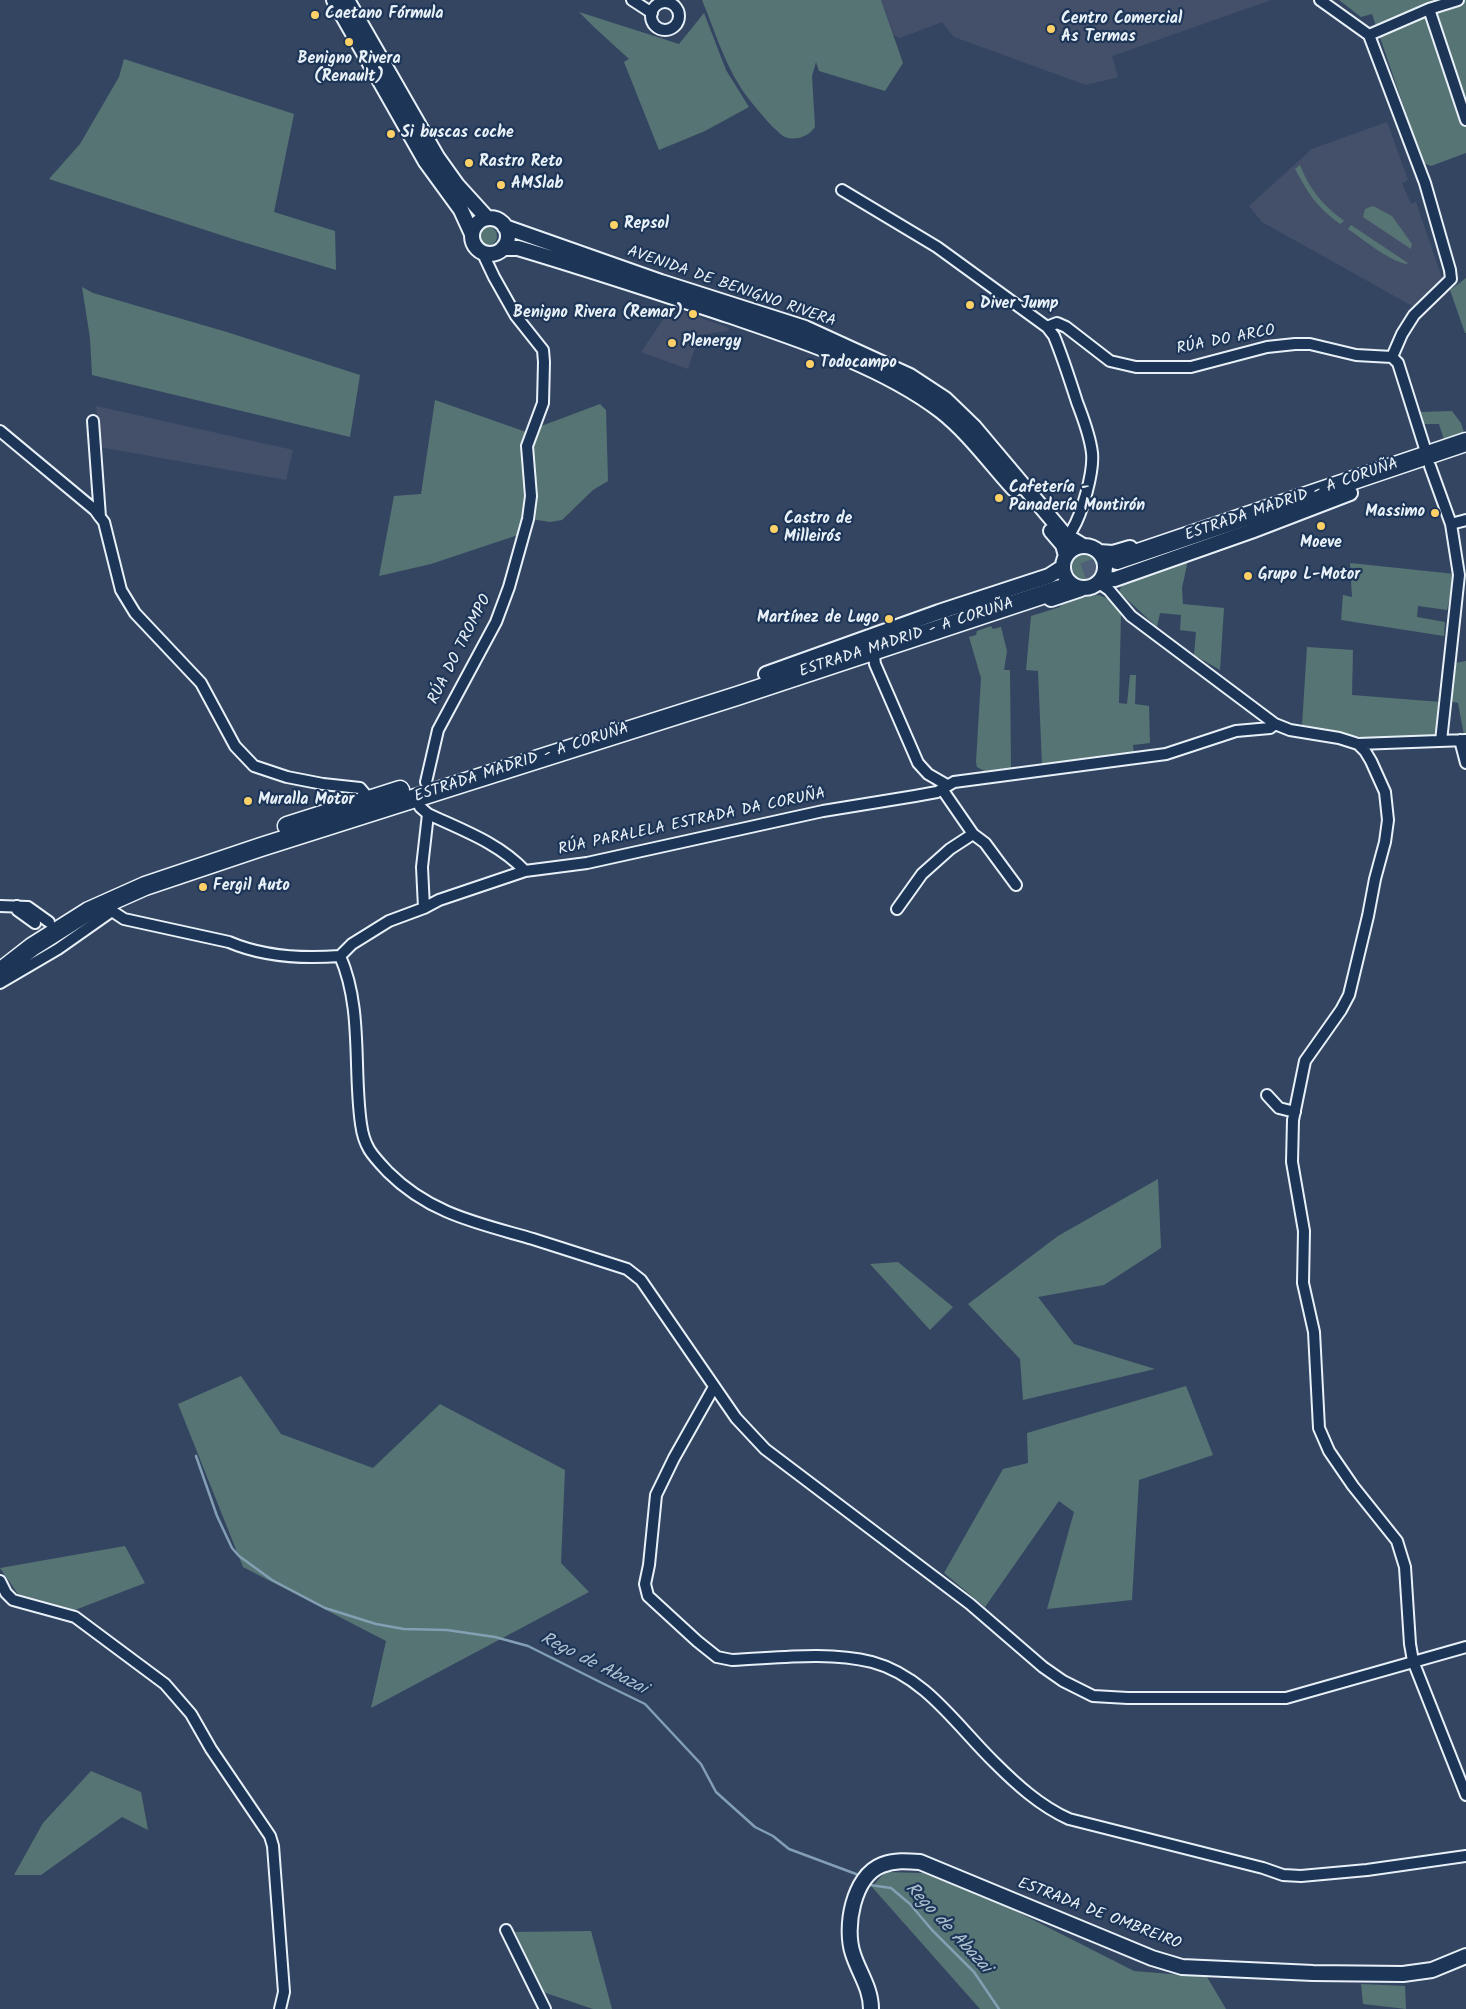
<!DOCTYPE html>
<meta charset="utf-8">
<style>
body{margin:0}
canvas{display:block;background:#344562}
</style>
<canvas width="1466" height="2009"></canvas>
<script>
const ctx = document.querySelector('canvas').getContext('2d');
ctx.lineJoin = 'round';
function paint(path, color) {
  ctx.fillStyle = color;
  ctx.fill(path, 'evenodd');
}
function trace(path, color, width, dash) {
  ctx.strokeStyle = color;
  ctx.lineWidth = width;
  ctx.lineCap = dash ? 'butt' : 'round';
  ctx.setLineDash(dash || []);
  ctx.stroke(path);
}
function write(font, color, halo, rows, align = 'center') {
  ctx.font = font + ' Kalam,sans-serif';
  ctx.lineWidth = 4.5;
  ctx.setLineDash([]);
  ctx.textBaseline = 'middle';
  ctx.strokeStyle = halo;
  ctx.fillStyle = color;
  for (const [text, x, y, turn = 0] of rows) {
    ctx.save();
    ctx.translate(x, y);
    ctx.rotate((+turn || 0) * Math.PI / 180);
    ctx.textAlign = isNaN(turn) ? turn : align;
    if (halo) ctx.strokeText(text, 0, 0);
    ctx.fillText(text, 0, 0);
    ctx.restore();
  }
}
paint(new Path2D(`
 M881 0H1271L1112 56 1118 77 1086 85 954 37 942 22 900 38 894 35Z
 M1387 122 1408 180 1402 183 1411 204 1416 202 1443 281 1414 307 1262 222 1249 206 1312 149Z
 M671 308 729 328 727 331 699 335 688 369 641 352Z
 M96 406 293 450 286 480 99 447V425Z`), '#44506a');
paint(new Path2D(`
 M702 0H881L903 63 885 91 819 71 816 62 812 76 815 127C808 137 796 141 785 137 776 133 747 98 741 88 724 62 714 29 702 0Z
 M1339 0H1466V153L1431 166 1423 163 1372 14 1361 17Z
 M579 12 679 44 704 13 726 70 749 107 705 131 659 150 624 62 629 59 595 28Z
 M124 59 294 114 274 212 335 231 336 270 236 240 49 179 80 144 119 77Z
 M1300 165C1310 190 1322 204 1344 221L1340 224C1315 205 1310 196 1295 169Z
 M1373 206 1392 216 1412 244 1411 249 1363 217 1365 209Z
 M1351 225 1408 263 1406 264C1388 260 1364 240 1348 229Z
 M477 236a10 10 0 1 1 20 0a10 10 0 1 1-20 0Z
 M1466 278V333H1465L1450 290Z
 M82 287 93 293 230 333 360 375 350 437 92 375 90 338Z
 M435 400 529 433 536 428 600 404 606 410 608 481 593 490 562 520 550 522 525 518 521 534 431 564 379 576 394 496 421 494Z
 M1452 411 1461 423 1465 436 1445 443 1439 424H1422L1418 412Z
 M1072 567a12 12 0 1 1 24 0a12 12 0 1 1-24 0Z
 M1188 560 1182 588 1183 604 1224 608 1220 670 1194 655 1196 632 1180 630 1181 615 1160 613 1157 627 1119 592 1122 584 1126 580Z
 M1350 563 1455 574 1447 610 1418 606 1417 617 1445 622 1444 636 1341 620 1343 595 1352 597Z
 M1099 595 1110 600 1121 613 1119 703 1127 704 1130 675H1136L1135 704 1149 706 1150 743 1133 745 1134 754 1042 765 1038 671 1026 670 1031 616 1060 607 1063 601Z
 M991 626 993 629 1001 627 1007 651 1004 670H1010L1011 769 988 773 977 767 976 762 981 678 969 637 976 635 977 631Z
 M1307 647 1353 650 1352 695 1441 702 1439 739 1435 742 1366 738 1302 725Z
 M1466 661V734L1464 735 1458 703 1449 701 1455 663Z
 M1158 1179 1161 1248 1104 1285 1038 1297 1074 1344 1155 1369 1023 1400 1020 1359 968 1304 1058 1236Z
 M898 1262 953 1307 930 1330 870 1264Z
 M241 1376 281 1434 373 1468 440 1404 565 1470 561 1563 589 1592 371 1708 386 1641 243 1567 178 1404Z
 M1186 1386 1213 1455 1139 1480 1132 1600 1047 1609 1074 1512 1059 1501 985 1607 944 1573 1003 1469 1028 1463 1027 1433Z
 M125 1546 145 1583 75 1610 18 1594 0 1568Z
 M91 1771 141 1792 148 1830 122 1817 41 1875H14L43 1823Z
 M885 1872 923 1873 1000 1903 1134 1971 1207 1977 1226 2009H980L872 1887Z
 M591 1931 612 2009H593L543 1992 515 1932Z
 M1361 1984 1405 1986 1406 2009 1363 2004Z`), '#567473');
trace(new Path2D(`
 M196 1456 217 1516 232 1548 239 1556 272 1580 325 1608 376 1624 404 1629 447 1630 495 1637 528 1646 602 1683 645 1704 701 1764 716 1792 755 1827 773 1836 789 1849 856 1874 861 1878
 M867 1883 870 1885 891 1888 910 1904 932 1930 974 1972 999 2009`), '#839fb4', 2.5);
trace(new Path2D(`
 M35 923 62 940`), '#4f5f78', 10, [10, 5]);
trace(new Path2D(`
 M1058 581 1117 560`), '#4f5f78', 18, [18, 9]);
const street = new Path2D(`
 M632 0 652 13
 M1320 0 1369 35
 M651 16a14 14 0 1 1 28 0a14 14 0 1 1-28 0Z
 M1429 9 1466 120
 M1369 35 1425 183 1450 270 1451 279 1414 315 1402 334 1392 357
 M1369 35 1429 9 1458 0
 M842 190 937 247 1047 327 1054 336C1063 358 1070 380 1077 402 1083 418 1090 435 1092 453 1094 472 1082 514 1072 530
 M1047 327 1057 323 1066 327 1110 361 1136 367H1191L1267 347 1295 344H1310L1356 355 1392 357 1398 363 1427 455
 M93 421 100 517 104 522 121 590 135 613 201 683 235 746 254 766 287 777 323 784 360 788 370 800
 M0 431 95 510 100 517
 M1430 466 1451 524 1459 575 1441 741
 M1451 524 1466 520
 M1099 583 1109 590 1131 616 1275 724 1290 730 1339 738 1358 744 1365 751 1371 761 1385 792 1388 820 1385 842 1375 879 1368 916 1349 995 1341 1010 1305 1061 1293 1120 1292 1162 1304 1231 1303 1283 1314 1332 1319 1428 1329 1451 1353 1486 1397 1541 1405 1567 1410 1644 1413 1661 1466 1795
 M874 656 875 664 918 763 928 774 947 785
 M1460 740 1466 763
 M1358 744 1466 740
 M426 782 438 730 496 622 509 587 528 519 531 496 527 446 543 403 544 362 543 350 516 316 494 277 485 258V253
 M942 789 973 834 985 843 1016 885
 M418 797 420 807 428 814C462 830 499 843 525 871
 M108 902 112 911 124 919 229 942C264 957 302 959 340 956L352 944 389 921 424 908 439 900 525 871 587 863 823 811 915 796 937 792 954 782 1166 754 1236 731 1270 728 1275 724
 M0 906 28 907 49 922
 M17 906V910L35 923
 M424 908 422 867 428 814
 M897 909 922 874 950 849 973 834
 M340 956C363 1008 353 1069 361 1124 364 1147 372 1155 388 1172 430 1214 478 1223 533 1239 564 1249 596 1259 627 1269L641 1280 736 1418 765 1449 970 1604 1043 1667 1063 1681 1093 1696 1128 1698H1286L1466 1647
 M0 983 58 949 112 911
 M1267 1095 1279 1108 1295 1112
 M714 1387 674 1458 656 1495 649 1565 645 1584 648 1596 697 1641 717 1657 732 1660C778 1658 827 1651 872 1662 925 1676 957 1726 994 1762 1016 1784 1040 1806 1069 1819L1263 1868 1283 1875 1301 1876 1367 1870 1466 1856
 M0 1581 6 1593 13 1600 75 1617 165 1684 191 1714 211 1749 270 1836 273 1846 284 1992 280 2009
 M506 1930 545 2009`);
const secondary = new Path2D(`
 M334 0 426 162 461 210 472 234
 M347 0 437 157 457 185 487 218
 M472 236a18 18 0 1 1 36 0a18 18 0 1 1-36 0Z
 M505 227 661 282 805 328 910 376 945 399 974 427 1065 535 1083 546
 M503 248H518C589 269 658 292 728 315 798 339 882 366 941 411 968 432 991 464 1014 489
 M1051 531 1063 545 1066 556
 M1063 567a21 21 0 1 1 42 0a21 21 0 1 1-42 0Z
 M1099 552 1113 553 1130 548
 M1102 580 1115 579 1251 531 1350 493
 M1051 599 1081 589
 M766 674 939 612 1049 576 1063 567
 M871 2009C871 1988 859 1973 853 1954 844 1928 853 1876 882 1865 895 1860 907 1861 920 1862L1152 1958 1182 1967 1313 1973 1403 1974 1432 1970 1466 1956`);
const highway = new Path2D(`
 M1117 560 1466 442
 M287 826 400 790
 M0 972 32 947 89 911 145 886 261 847 737 696 1060 589`);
trace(street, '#e8f1f8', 14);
trace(secondary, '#e8f1f8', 18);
trace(highway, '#e8f1f8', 21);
trace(street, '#1d3557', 10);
trace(secondary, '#1d3557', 14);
trace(highway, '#1d3557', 18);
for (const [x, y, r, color] of [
 [315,15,5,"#ffd166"],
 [1051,29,5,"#ffd166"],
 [349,42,5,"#ffd166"],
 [391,134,5,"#ffd166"],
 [469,163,5,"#ffd166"],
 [501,185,5,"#ffd166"],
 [614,225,5,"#ffd166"],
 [970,305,5,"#ffd166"],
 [693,314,5,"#ffd166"],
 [672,343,5,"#ffd166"],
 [810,364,5,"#ffd166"],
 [999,498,5,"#ffd166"],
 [1435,513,5,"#ffd166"],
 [1321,526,5,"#ffd166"],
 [774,529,5,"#ffd166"],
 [1248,576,5,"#ffd166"],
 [889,619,5,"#ffd166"],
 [248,801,5,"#ffd166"],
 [203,887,5,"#ffd166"]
]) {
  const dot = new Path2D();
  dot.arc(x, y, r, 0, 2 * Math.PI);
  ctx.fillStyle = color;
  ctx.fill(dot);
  trace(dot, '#1d3557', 2);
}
write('bold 16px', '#e8f1f8', '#1d3557', [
 ["Caetano Fórmula",325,15],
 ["Centro Comercial",1061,20],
 ["As Termas",1061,38],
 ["Benigno Rivera",349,60,"center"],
 ["(Renault)",349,78,"center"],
 ["Si buscas coche",401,134],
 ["Rastro Reto",479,163],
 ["AMSlab",511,185],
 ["Repsol",624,225],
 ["Diver Jump",980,305],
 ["Benigno Rivera (Remar)",683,314,"right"],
 ["Plenergy",682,343],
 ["Todocampo",820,364],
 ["Cafetería -",1009,489],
 ["Panadería Montirón",1009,507],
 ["Massimo",1425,513,"right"],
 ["Castro de",784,520],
 ["Milleirós",784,538],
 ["Moeve",1321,544,"center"],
 ["Grupo L-Motor",1258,576],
 ["Martínez de Lugo",879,619,"right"],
 ["Muralla Motor",258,801],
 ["Fergil Auto",213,887]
], 'left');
write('16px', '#e8f1f8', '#1d3557', [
 ["AVENIDA DE BENIGNO RIVERA",731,288,19],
 ["RÚA DO ARCO",1226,341,-11],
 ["ESTRADA MADRID - A CORUÑA",1292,501,-19],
 ["ESTRADA MADRID - A CORUÑA",907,639,-18],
 ["RÚA DO TROMPO",461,650,-63],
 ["ESTRADA MADRID - A CORUÑA",522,764,-18],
 ["RÚA PARALELA ESTRADA DA CORUÑA",692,823,-12],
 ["ESTRADA DE OMBREIRO",1099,1915,21]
]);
write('italic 18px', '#adc1d0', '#1d3557', [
 ["Rego de Abazai",593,1665,27],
 ["Rego de Abazai",947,1929,47]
]);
</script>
